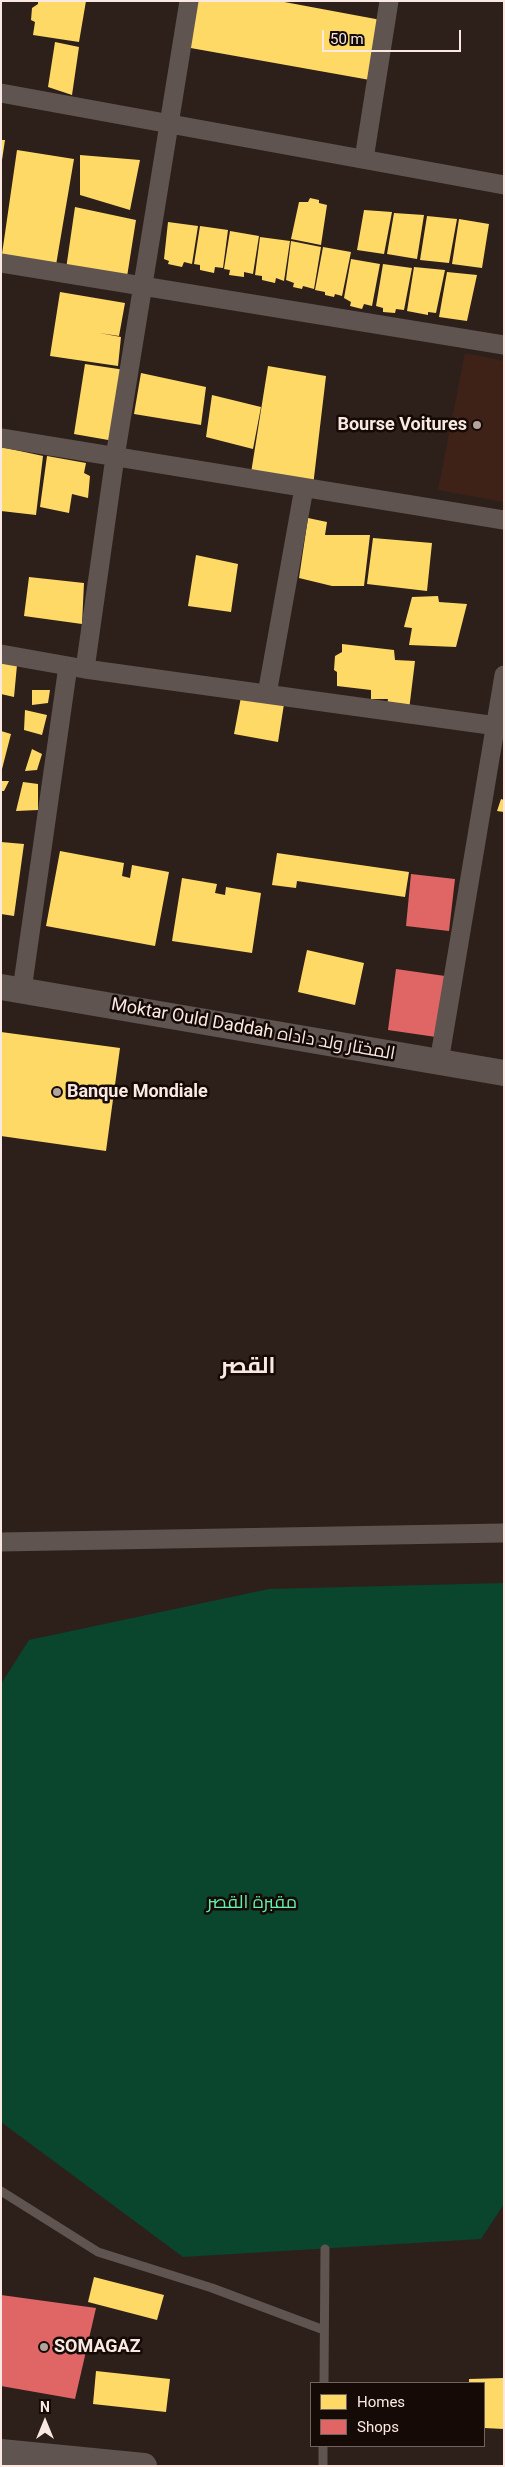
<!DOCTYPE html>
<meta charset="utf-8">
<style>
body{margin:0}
#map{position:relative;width:505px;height:2467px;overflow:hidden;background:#2d201b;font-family:Roboto,sans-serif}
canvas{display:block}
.frame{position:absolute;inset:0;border:2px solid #fae9e2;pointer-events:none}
.legend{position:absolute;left:310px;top:2382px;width:175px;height:65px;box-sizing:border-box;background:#150a06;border:1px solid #71635e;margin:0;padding:6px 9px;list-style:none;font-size:15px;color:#fae9e2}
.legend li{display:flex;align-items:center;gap:10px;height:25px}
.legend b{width:25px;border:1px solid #71635e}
.north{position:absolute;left:20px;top:2397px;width:50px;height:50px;-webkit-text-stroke:4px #150a06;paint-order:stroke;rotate:0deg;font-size:14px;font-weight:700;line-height:20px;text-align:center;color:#fae9e2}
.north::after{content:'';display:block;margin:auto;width:18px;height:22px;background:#fae9e2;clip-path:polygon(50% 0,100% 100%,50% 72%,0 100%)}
.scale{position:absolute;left:322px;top:30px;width:139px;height:22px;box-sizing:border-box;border:2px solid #fae9e2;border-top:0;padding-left:6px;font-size:15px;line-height:18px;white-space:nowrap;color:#fae9e2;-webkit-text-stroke:4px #150a06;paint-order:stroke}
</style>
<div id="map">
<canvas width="505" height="2467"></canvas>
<div class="frame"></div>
<ul class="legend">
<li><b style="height:14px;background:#ffd966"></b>Homes</li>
<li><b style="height:14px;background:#e06666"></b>Shops</li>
</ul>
<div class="north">N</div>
<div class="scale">50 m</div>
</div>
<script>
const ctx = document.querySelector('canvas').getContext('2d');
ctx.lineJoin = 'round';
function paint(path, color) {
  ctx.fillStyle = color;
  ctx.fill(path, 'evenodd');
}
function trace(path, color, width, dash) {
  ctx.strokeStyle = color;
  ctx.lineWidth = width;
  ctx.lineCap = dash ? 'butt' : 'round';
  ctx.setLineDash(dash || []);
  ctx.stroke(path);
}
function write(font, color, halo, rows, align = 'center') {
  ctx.font = font + ' Roboto,Cairo,sans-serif';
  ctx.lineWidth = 5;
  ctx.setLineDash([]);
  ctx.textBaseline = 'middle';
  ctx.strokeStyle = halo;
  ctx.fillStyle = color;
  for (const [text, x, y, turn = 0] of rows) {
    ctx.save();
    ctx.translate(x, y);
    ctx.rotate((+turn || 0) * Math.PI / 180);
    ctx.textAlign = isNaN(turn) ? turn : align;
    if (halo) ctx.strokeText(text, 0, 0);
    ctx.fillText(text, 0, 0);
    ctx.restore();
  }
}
paint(new Path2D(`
 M465 353 504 361V502L438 490Z`), '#3e2217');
paint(new Path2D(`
 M504 1583V2204L481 2239 183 2257 1 2122V1684L29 1640 269 1589Z`), '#0a452d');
paint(new Path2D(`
 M38 1H86L79 42 33 35 35 22 31 20 32 8 38 4Z
 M193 1H279L381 20 370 80 185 47Z
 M55 42 79 47 72 95 48 87Z
 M1 140H5L2 160H1Z
 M17 150 74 159 56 265 2 254Z
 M80 155 140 160 130 210 80 195Z
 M310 198 319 200V203L327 205 321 245 291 239 299 202H308Z
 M75 207 136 220 126 283 66 269Z
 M364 210 392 212 384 254 357 250Z
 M394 213 424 215 417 259 387 254Z
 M427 216 457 219 449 263 420 260Z
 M459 219 489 224 482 268 452 264Z
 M168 222 198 226 192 264 184 262 182 267 168 264 169 261 164 259Z
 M200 226 228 230 223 268 215 267 214 273 200 270V265L194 264Z
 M230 231 259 236 253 274 244 272V277L229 275 230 270 224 269Z
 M260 237 290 241 284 281 276 278 275 283 262 280V276L255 275Z
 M291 241 321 247 314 289 303 286 302 289 293 287 294 283 286 280Z
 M323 247 351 252 342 296 335 294 334 297 325 295V292L315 290Z
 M351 259 380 264 372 306 364 304 362 309 350 306 351 302 344 298Z
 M383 264 412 268 404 310 396 309 395 313 383 312V308L376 306Z
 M414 267 445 270 436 313 428 312V315L407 311Z
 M447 272 477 275 467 321 439 317Z
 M60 292 125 303 119 336 99 333 121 337 118 366 50 356Z
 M85 364 125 370 114 441 74 434Z
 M268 366 326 376 313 486 251 473Z
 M141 373 206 387 201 425 134 414Z
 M212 395 261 407 253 449 206 437Z
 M1 447 43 456 36 515 1 511Z
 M47 456 86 463 84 473 90 476 88 498 72 494 69 513 40 507Z
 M308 518 327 522 325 535H370L364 586H332L299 578Z
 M373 538 432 543 427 591 367 584Z
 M196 555 238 564 231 612 188 606Z
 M29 577 84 583 82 624 24 616Z
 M438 596 439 602 467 604 456 647 409 645 412 628 404 627 412 597Z
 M342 644 394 650 395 660 415 661 409 710 387 706 388 699H371V690L337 686V672L334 670 335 656 342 652Z
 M1 662 17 665 14 697 1 694Z
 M32 690H50L48 703 32 705Z
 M241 697 284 704 278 742 234 734Z
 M25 710 47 715 42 735 24 730Z
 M1 731 11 734 2 769 1 768Z
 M32 749 42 754 37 770 25 771Z
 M1 781H9L4 791H1Z
 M23 782 38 784V810L16 811Z
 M501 799 504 800V812L497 811Z
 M1 842 24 844 14 916 1 914Z
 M60 851 124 863 122 876 130 878 132 865 169 872 155 946 46 926Z
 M277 853 409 872 405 897 297 881 296 888 272 885Z
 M182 878 217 884 215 893 225 895 226 887 261 893 252 953 172 941Z
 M307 950 364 963 355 1005 298 992Z
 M1 1032 120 1048 106 1151 1 1136Z
 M94 2277 164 2295 157 2320 88 2302Z
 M96 2371 170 2379 166 2412 93 2404Z
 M504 2378V2429L484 2428V2383H469V2379Z`), '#ffd966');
paint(new Path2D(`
 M411 874 455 879 449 931 406 926Z
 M396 969 445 976 436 1037 388 1030Z
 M1 2295 96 2308 75 2399 1 2386Z`), '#e06666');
trace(new Path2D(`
 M1 2191 98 2252 212 2288 324 2330
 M324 2383 325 2249
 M323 2466V2446`), '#5f5450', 9);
trace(new Path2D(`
 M1 93 504 185
 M364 159 389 1
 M1 263 504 345
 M1 438 504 520
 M1 654 85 669 504 727
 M85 669 115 457 189 1
 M267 694 304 488
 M22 990 68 666
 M439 1062 504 675
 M1 1542 504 1533`), '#5f5450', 19);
trace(new Path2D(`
 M1 987 504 1073
 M1 2452 144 2466`), '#5f5450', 26);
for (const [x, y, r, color] of [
 [477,425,5,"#b2a39c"],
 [57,1092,5,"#b2a39c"],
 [44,2347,5,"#b2a39c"]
]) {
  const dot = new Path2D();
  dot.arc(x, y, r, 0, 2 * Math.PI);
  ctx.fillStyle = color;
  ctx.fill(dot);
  trace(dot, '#150a06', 2);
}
write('bold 18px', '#fae9e2', '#150a06', [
 ["Bourse Voitures",467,425,"right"],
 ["Banque Mondiale",67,1092],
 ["SOMAGAZ",54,2347]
], 'left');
write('18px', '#fae9e2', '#150a06', [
 ["Moktar Ould Daddah المختار ولد داداه",253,1030,10]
]);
write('18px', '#62f0af', '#150a06', [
 ["مقبرة القصر",252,1903]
]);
write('bold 22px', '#fae9e2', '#150a06', [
 ["القصر",248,1367]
]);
</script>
